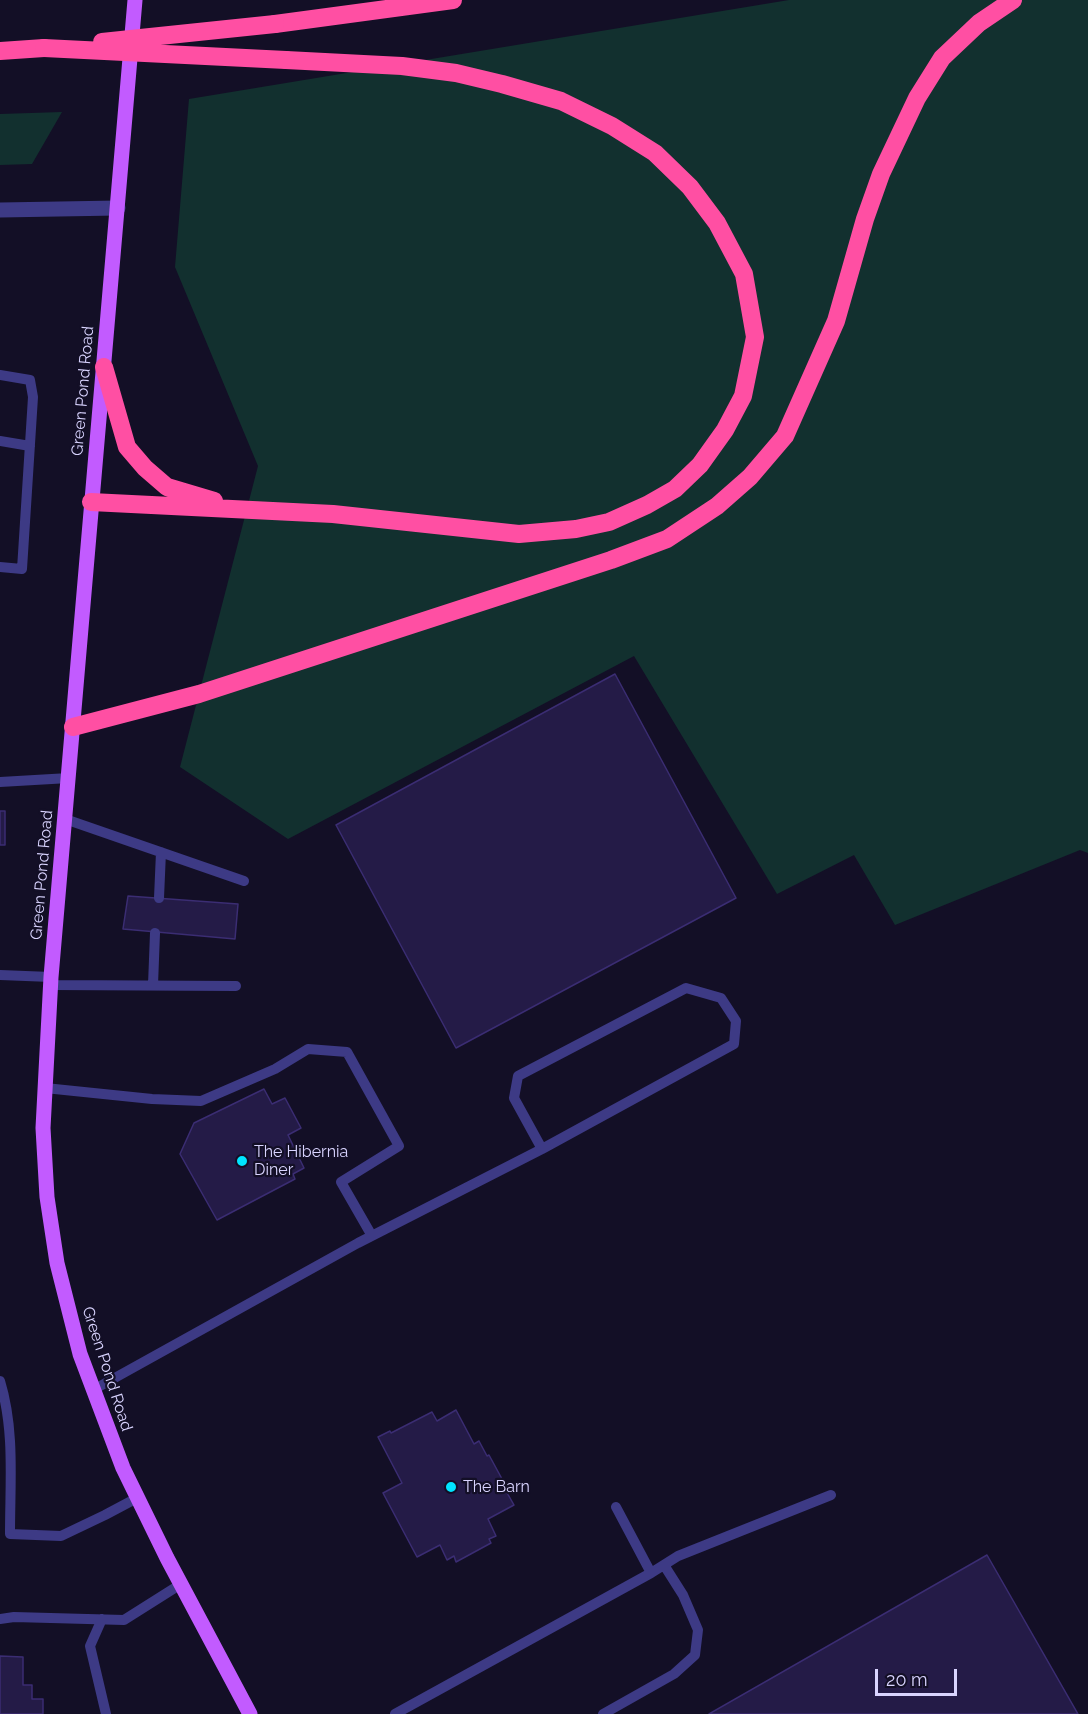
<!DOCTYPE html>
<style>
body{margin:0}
#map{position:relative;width:1088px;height:1714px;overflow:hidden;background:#130f26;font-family:Raleway,sans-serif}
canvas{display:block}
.scale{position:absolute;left:875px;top:1669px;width:82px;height:27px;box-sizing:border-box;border:3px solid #d9d4ff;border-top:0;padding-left:8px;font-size:18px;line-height:21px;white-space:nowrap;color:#d9d4ff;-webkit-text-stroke:4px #130f26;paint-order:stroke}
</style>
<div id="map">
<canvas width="1088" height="1714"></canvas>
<div class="scale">20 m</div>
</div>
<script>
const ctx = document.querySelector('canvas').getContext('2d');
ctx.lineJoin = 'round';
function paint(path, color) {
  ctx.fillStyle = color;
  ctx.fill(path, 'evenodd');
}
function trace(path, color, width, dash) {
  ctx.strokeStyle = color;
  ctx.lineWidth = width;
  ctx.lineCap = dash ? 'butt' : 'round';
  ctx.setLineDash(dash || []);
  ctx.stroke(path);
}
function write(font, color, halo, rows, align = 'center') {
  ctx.font = font + ' Raleway,sans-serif';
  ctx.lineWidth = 4.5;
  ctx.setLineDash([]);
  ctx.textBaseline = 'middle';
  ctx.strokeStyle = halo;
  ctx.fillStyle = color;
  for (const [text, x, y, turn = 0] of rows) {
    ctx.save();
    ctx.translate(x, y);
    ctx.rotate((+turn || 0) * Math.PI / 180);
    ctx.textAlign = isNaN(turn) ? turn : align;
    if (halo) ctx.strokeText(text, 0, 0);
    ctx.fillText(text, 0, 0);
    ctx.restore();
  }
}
paint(new Path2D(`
 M789 0H1088V853L1080 850 895 925 854 855 777 894 634 656 288 839 180 767 258 466 175 267 189 99Z
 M62 112 32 164 0 165V114Z`), '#12302f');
const building = new Path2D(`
 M615 674 736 898 456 1048 336 825Z
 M0 811H5V845H0Z
 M128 896 238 904 235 939 123 929Z
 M264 1089 272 1104 285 1098 301 1128 288 1135 304 1168 293 1174 295 1179 217 1220 180 1154 194 1123Z
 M456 1410 474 1444 479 1441 487 1456 489 1455 508 1490 506 1491 514 1505 488 1519 496 1536 489 1539 491 1543 456 1562 454 1556 447 1560 440 1545 417 1557 383 1493 402 1483 378 1437 390 1431 391 1433 432 1412 437 1421Z
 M987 1555 1078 1714H709Z
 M0 1656 23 1657V1685H32V1699H43V1714H0Z`);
paint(building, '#241b47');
trace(building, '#3b2d73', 1.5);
trace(new Path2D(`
 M0 375 30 380 33 397 22 569 0 567
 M0 441 30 446
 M0 782 69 778
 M65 819 244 881
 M159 898 161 852
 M0 975 51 977
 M51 985 236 986
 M153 985 155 933
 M45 1088 152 1099 201 1101 275 1069 308 1049 347 1052 399 1146 341 1182 372 1236
 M0 1381C15 1430 10 1482 10 1534L61 1536 105 1515 137 1498
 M93 1390 358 1243 542 1149 734 1044 736 1021 721 998 686 988 518 1076 514 1098 542 1149
 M616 1507 651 1573
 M0 1619 14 1617 124 1620 181 1584
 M102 1619 90 1646 106 1714
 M395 1714 651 1573 678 1556 831 1495
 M603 1714 674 1674 695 1655 698 1630 683 1595 664 1565`), '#3d3a85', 10);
trace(new Path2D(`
 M0 210 118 208`), '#3d3a85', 15);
trace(new Path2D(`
 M135 0 51 977 43 1128 47 1197 57 1263 80 1354 123 1468 167 1558 250 1714`), '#c25bff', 15);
trace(new Path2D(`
 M275 24 453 0
 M0 51 44 48
 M104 367 127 447 145 468 167 487 214 501
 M91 502 333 514 519 534 576 529 609 522 647 505 675 489 700 465 725 430 743 396 755 337 744 274 717 223 690 187 655 153 612 126 561 101 502 84 456 73 402 66 286 60
 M73 727 199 694 611 560 667 539 717 506 750 477 785 436 836 321 865 219 881 174 917 98 942 58 979 23 1013 0`), '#ff4fa3', 18);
trace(new Path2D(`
 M102 42 275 24
 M44 48 286 60`), '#ff4fa3', 18);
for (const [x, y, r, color] of [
 [242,1161,6,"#00e5ff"],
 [451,1487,6,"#00e5ff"]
]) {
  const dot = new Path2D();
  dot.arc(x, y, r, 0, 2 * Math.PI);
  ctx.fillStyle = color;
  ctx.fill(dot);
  trace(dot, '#130f26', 2);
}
write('16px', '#d9d4ff', '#130f26', [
 ["Green Pond Road",83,391,-85],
 ["Green Pond Road",42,875,-85],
 ["Green Pond Road",107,1369,72]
]);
write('16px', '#d9d4ff', '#130f26', [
 ["The Hibernia",254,1152],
 ["Diner",254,1170],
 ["The Barn",463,1487]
], 'left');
</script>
